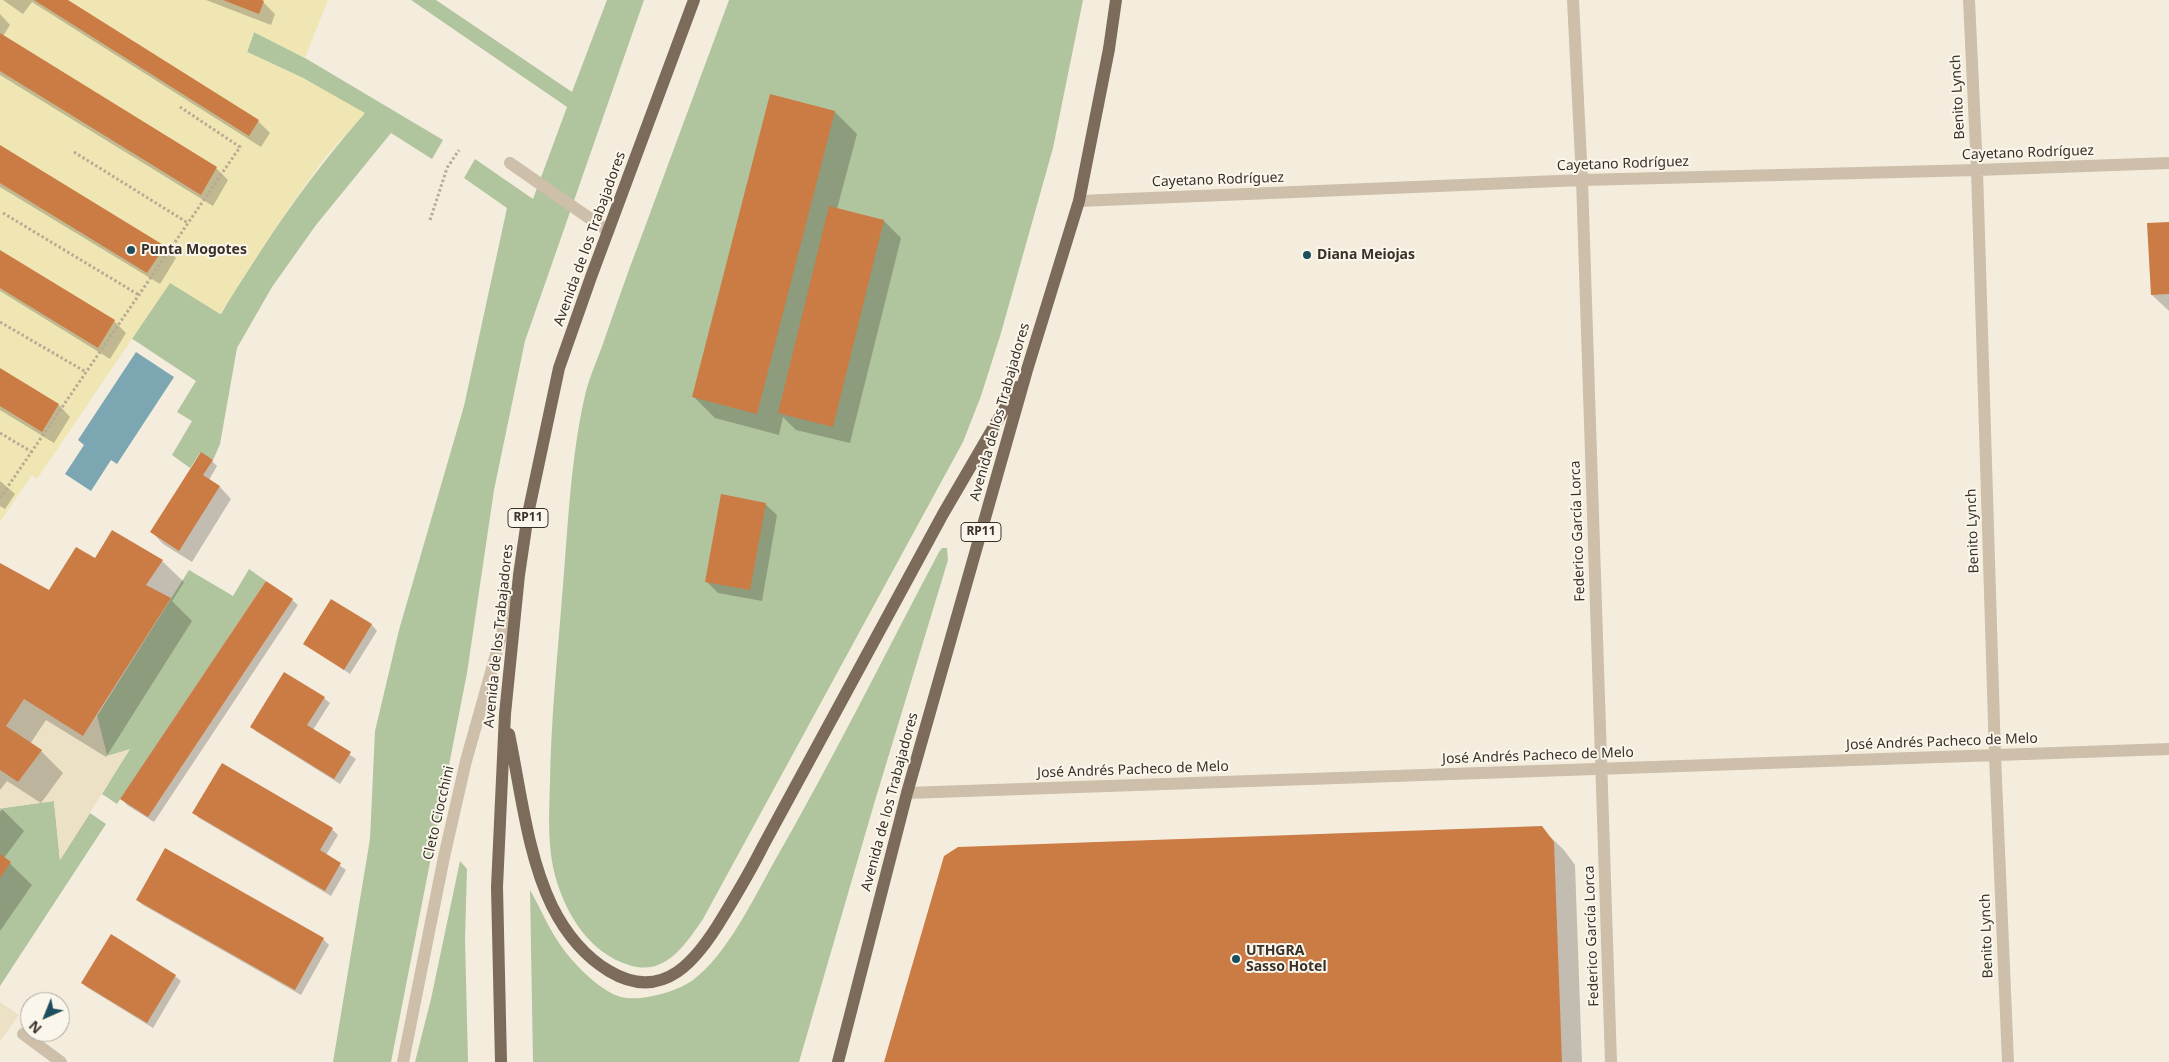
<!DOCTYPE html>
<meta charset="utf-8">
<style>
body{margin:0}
#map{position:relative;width:2169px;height:1062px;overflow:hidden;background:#f4edde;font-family:"Noto Sans",sans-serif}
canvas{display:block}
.north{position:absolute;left:20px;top:992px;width:50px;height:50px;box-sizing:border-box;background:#fbf6eb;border:1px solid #ada79d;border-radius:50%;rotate:224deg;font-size:14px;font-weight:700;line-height:20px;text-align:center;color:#393129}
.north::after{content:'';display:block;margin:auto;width:18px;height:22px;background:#1c4e5d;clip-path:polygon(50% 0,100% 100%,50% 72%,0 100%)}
</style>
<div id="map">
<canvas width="2169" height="1062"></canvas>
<div class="north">N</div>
</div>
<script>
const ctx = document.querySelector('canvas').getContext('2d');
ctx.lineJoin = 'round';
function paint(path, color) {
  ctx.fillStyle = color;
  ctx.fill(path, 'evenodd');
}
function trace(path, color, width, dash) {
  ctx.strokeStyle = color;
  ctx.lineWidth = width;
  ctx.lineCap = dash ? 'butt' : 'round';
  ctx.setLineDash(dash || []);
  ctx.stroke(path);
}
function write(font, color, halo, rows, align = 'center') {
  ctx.font = font + ' "Noto Sans",sans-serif';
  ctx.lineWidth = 4;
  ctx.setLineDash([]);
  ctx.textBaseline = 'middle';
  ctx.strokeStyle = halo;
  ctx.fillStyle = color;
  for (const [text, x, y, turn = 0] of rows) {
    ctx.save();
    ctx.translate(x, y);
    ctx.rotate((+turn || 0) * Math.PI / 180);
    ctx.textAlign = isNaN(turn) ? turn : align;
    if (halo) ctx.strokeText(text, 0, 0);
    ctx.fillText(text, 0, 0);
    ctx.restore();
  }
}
paint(new Path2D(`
 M411 0H436L572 92 607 0H644L525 341 494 490 467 673 391 1062H333L370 839 375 731 399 630 464 406 507 208 464 178 475 159 533 199 567 107Z
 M729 0H1083L1053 148 1001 333 981 396 963 442 703 919C685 945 665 977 629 965 590 953 567 916 556 879 547 849 549 814 550 783 551 721 557 660 562 598 568 530 570 458 586 391 591 373 599 356 605 338 616 306 627 274 639 243 669 162 699 81 729 0Z
 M254 32 305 58 443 140 432 159 391 133 316 225 272 287 237 348 220 444 213 460 200 453 190 468 172 455 192 421 177 412 196 381 131 338 170 282 221 314C264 242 309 177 364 114L303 78 247 52Z
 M942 548H947L948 560 874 804 799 1062H533L530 890C540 907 548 927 559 943 571 961 599 991 621 997 640 1002 677 992 693 980 726 956 754 898 774 862 832 761 884 656 939 552Z
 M249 569 266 581 117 804 102 794 129 750 107 756 97 716 189 570 233 596Z
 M54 801 60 860 90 813 106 824 0 986V812L3 808Z
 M460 861 467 869 465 939 468 1062H415L431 999Z`), '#b0c49d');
paint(new Path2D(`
 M0 0H328L305 58 254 32 247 52 303 78 365 113 324 159 282 218 220 314 170 283 37 479 32 475 0 522Z`), '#f0e6b4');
paint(new Path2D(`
 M24 699 83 736 97 716 107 756 130 749 60 860 54 801 3 808 0 806V770L18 782 42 750 6 726Z
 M0 1002 19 1015 0 1041Z`), '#ece1c4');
paint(new Path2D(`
 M136 352 174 377 117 464 111 460 91 491 65 474 84 445 78 440Z`), '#7ba6b2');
paint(new Path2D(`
 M3 0H67L258 121 270 133 261 147 32 2 23 14Z
 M206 0H259L263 2 275 14 271 25Z
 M0 14 10 25 3 36 216 168 228 180 213 206 0 75Z
 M835 112 857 134 837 209 884 221 901 238 850 443 796 430 783 417 779 435 715 418 693 396Z
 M0 146 164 247 176 258 160 284 0 187Z
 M2169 223V311L2152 295Z
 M0 251 114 321 126 333 110 359 0 291Z
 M0 369 59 405 70 417 54 443 0 410Z
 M212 461 217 466 209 480 220 487 231 499 192 562 163 544 152 532Z
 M0 481 15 494 5 509 0 506Z
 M765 504 777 515 762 601 718 593 706 581Z
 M95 559 162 561 184 582 172 601 192 621 106 757 46 720 30 744 41 751 63 773 41 803 7 781 0 790V566L50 592Z
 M292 600 298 605 154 822 127 805 122 799Z
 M332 601 372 625 377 631 350 674 305 644Z
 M324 698 330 703 313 730 356 759 340 784 257 732 251 727Z
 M0 807 24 831 4 858 32 885 0 931Z
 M194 813 332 829 338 835 326 855 346 870 331 896 199 818Z
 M1541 828 1564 850 1575 865 1582 1062H885Z
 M137 900 323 939 329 945 301 995 143 905Z
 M175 976 181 981 153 1028 88 988 82 983Z`), '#0003');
paint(new Path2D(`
 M34 0H68L259 120 249 136Z
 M223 0H262L264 1 259 14Z
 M0 33 217 167 201 195 0 71Z
 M770 94 835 111 757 414 692 397Z
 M0 145 165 246 147 273 0 183Z
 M829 206 884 220 833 427 778 413Z
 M2169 222V294L2151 295 2147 223Z
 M0 250 115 320 98 348 0 288Z
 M0 368 59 404 42 432 0 406Z
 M201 452 213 460 203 475 220 486 179 551 150 532Z
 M721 494 766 503 750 590 705 582Z
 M112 530 163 560 146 585 171 598 83 736 24 699 6 726 42 750 18 782 0 770V563L49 590 76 547 95 558Z
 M266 581 293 599 148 817 120 799Z
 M331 599 372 624 344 670 303 644Z
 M284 672 325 697 307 725 351 752 334 779 250 727Z
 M222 763 333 828 320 850 341 863 325 891 192 813Z
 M1542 826 1554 842 1562 1062H884L944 856 958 847Z
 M165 848 324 938 295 990 136 900Z
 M0 854 11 862 0 878Z
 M111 934 176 975 147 1023 81 983Z`), '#cb7c45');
trace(new Path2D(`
 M74 152 188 223
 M3 213 139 295
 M430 220 447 168 459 150
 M0 322 86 372
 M0 433 32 452
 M0 498 240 147 180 107`), '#b9aa93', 3, [2.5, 2.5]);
trace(new Path2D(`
 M510 163 608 231
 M23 1034 61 1062`), '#cdbfa9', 12);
trace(new Path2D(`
 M1573 0 1582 180 1611 1062
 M1969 0 1977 170 1995 755 2008 1062
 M1079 201 1582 180 1977 170 2169 163
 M907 793 2169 749
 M403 1062 444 857 466 761 513 594`), '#cdbfa9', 12);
trace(new Path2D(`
 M509 734C521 791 527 854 552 906 565 932 584 956 609 971 664 1004 698 959 724 915 738 892 751 870 763 846L943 514 1017 387
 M501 1062 497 887 505 714 519 575 528 514 559 368 591 277 694 0
 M838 1062 907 793 1027 370 1079 201 1109 49 1116 0`), '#7c6b5a', 12);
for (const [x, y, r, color] of [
 [131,250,5,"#1c4e5d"],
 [1307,255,5,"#1c4e5d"],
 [1236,959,5,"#1c4e5d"]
]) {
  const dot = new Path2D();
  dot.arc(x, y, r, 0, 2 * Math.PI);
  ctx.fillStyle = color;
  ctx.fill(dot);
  trace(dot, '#fbf6eb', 2);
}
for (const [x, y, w] of [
 [528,518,40],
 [981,532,40]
]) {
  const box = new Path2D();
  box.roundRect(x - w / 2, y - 9.5, w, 19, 4);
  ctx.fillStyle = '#fbf6eb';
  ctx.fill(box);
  trace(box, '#393129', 1);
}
write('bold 12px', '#393129', null, [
 ["RP11",528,518],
 ["RP11",981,532]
]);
write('14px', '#393129', '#fbf6eb', [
 ["Benito Lynch",1958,97,-93],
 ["Cayetano Rodríguez",2028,153,-2],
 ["Cayetano Rodríguez",1623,164,-2],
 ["Cayetano Rodríguez",1218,180,-2],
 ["Avenida de los Trabajadores",590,239,-70],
 ["Avenida de los Trabajadores",1000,412,-74],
 ["Federico García Lorca",1578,531,-92],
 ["Benito Lynch",1973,531,-92],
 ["Avenida de los Trabajadores",499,636,-84],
 ["José Andrés Pacheco de Melo",1942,742,-2],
 ["José Andrés Pacheco de Melo",1538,756,-2],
 ["José Andrés Pacheco de Melo",1133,770,-2],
 ["Avenida de los Trabajadores",890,802,-75],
 ["Cleto Ciocchini",439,813,-77],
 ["Federico García Lorca",1592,936,-92],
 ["Benito Lynch",1987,936,-92]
]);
write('bold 14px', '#393129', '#fbf6eb', [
 ["Punta Mogotes",141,250],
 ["Diana Meiojas",1317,255],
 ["UTHGRA",1246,951],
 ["Sasso Hotel",1246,967]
], 'left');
</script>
